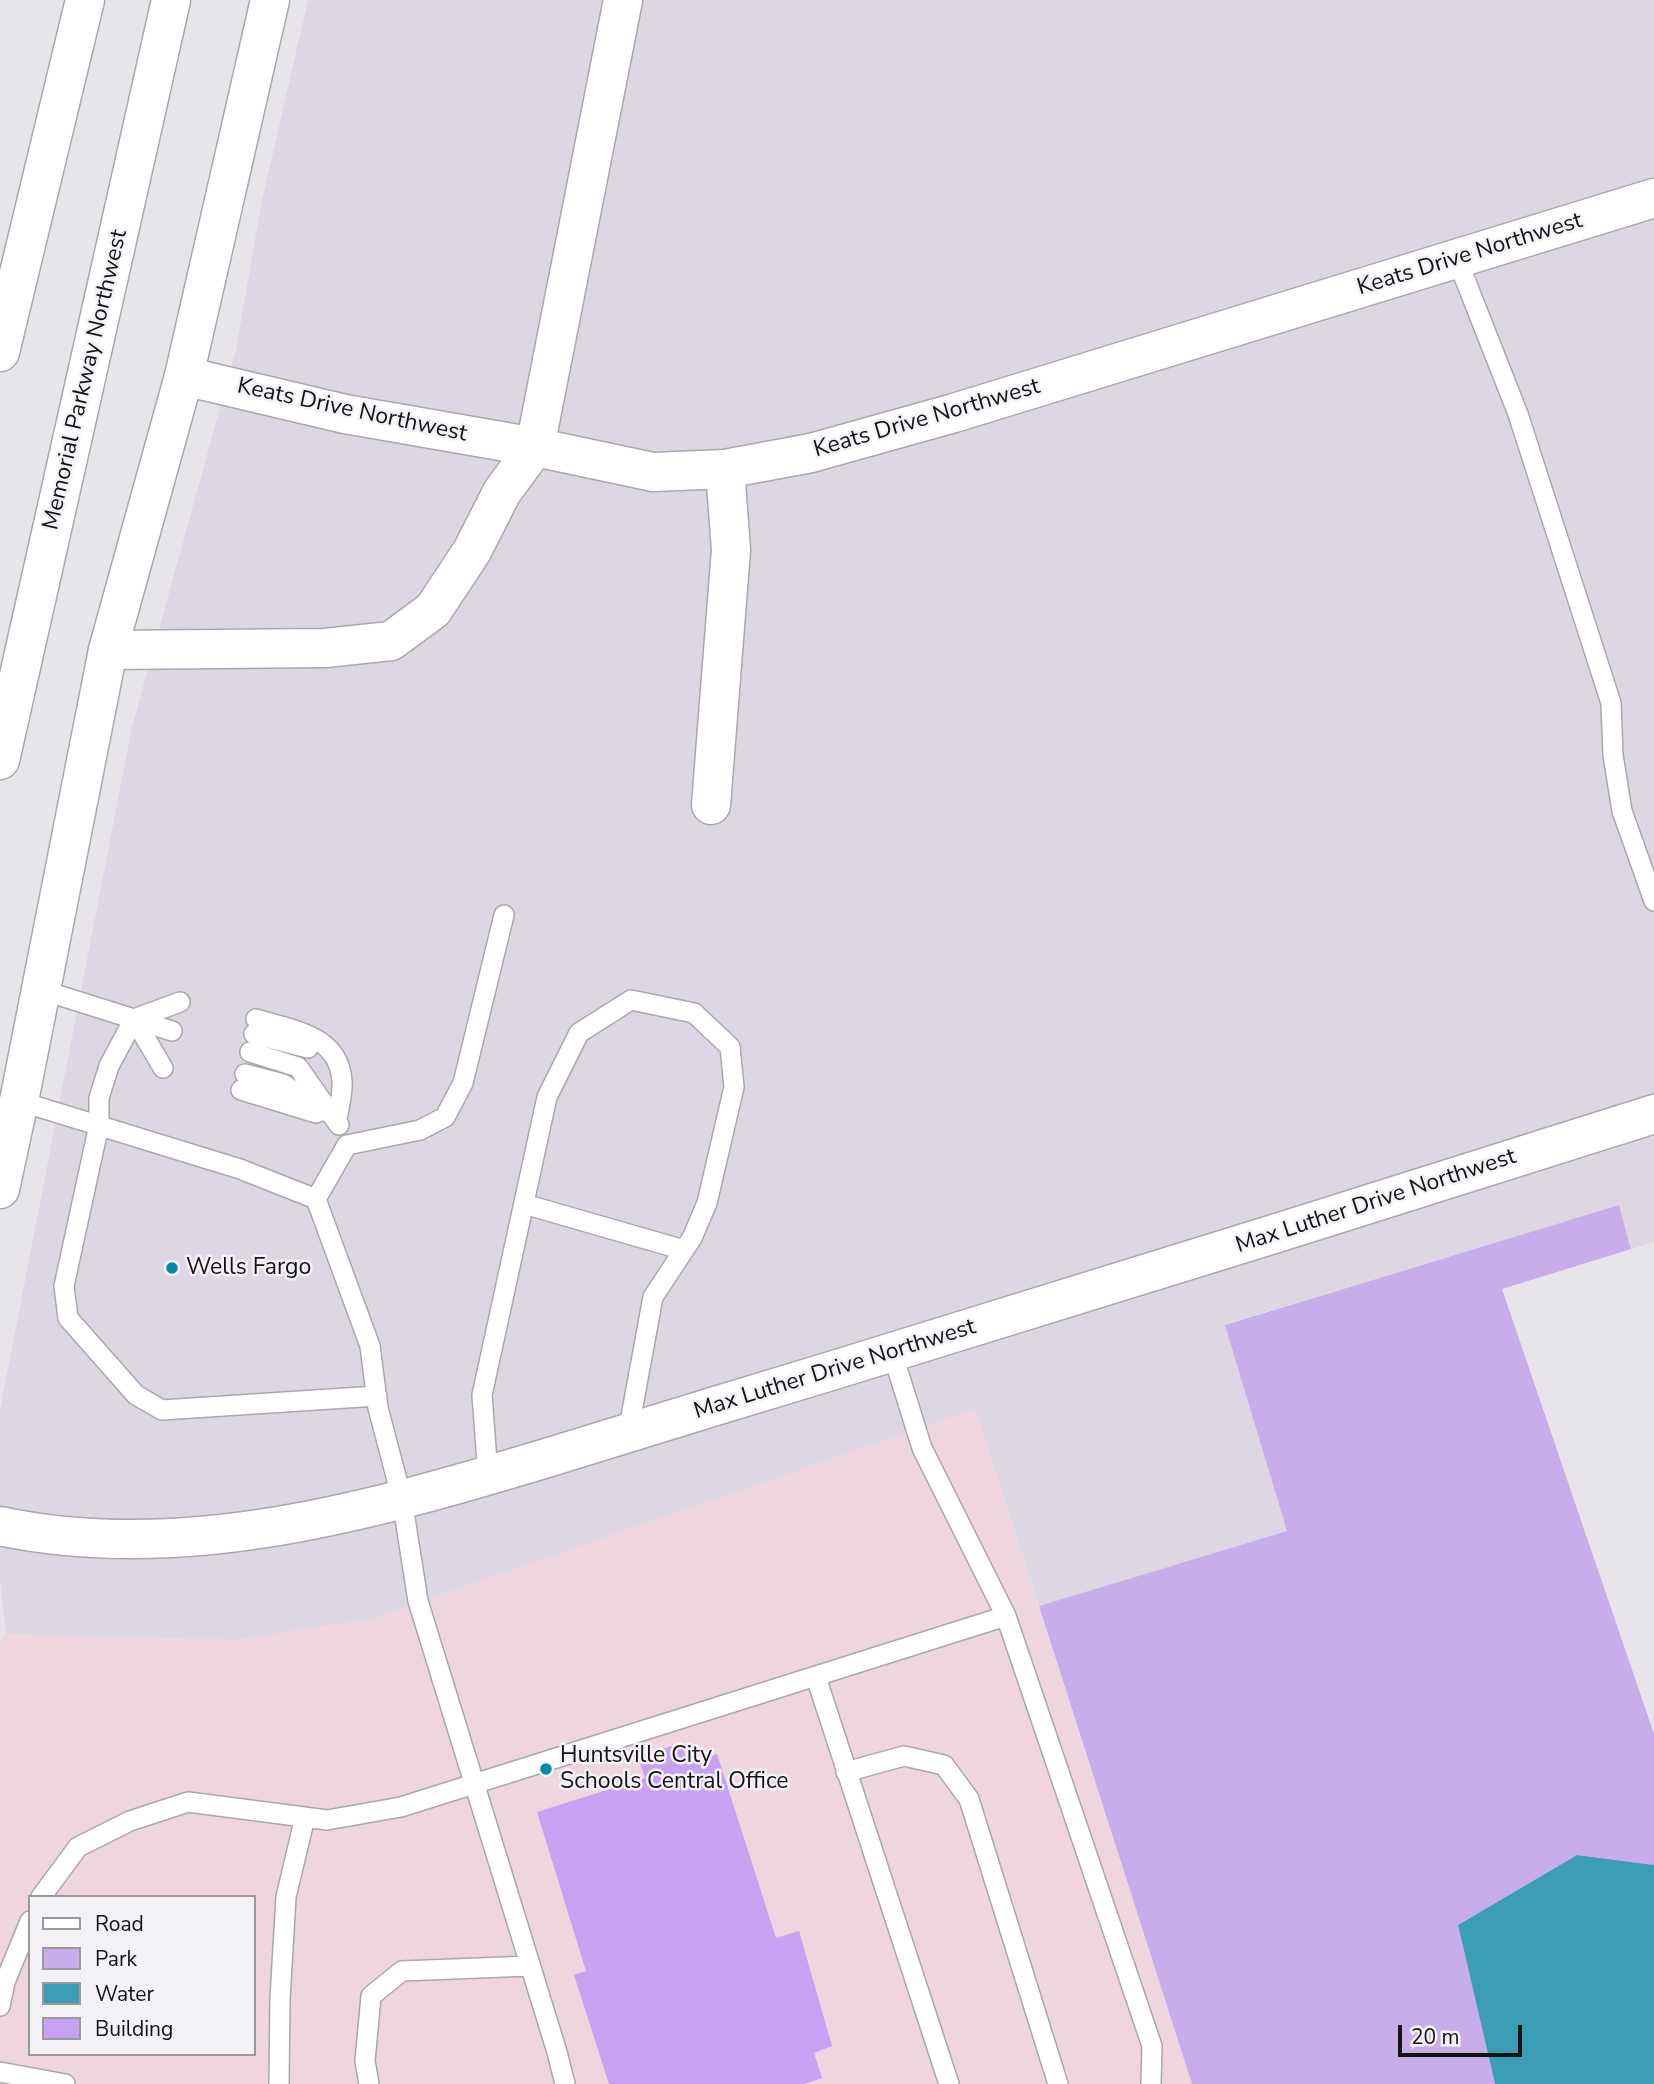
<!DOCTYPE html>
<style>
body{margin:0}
#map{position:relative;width:1654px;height:2084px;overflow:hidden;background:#e7e5ea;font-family:"Nunito Sans",sans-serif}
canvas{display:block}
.legend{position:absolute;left:28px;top:1895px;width:228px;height:161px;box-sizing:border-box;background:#f5f2f7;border:2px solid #9b989c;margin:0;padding:9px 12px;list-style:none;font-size:21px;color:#131214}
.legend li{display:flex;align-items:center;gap:14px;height:35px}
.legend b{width:35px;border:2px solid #9b989c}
.scale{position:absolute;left:1398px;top:2025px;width:124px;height:32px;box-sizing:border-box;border:4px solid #131214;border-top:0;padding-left:9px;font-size:21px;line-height:24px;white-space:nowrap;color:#131214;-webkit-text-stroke:5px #f5f2f7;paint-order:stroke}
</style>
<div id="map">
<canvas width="1654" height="2084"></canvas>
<ul class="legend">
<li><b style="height:9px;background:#fff"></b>Road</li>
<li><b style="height:19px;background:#c9acea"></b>Park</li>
<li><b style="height:19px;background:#3b9eb4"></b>Water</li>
<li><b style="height:19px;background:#c7a1f2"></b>Building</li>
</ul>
<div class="scale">20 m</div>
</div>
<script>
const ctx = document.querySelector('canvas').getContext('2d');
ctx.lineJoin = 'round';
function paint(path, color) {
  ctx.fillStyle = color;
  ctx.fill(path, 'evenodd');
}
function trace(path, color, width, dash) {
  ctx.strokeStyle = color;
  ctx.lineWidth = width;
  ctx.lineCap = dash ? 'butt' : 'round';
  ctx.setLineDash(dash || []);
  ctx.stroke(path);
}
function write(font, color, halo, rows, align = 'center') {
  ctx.font = font + ' "Nunito Sans",sans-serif';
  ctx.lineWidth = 5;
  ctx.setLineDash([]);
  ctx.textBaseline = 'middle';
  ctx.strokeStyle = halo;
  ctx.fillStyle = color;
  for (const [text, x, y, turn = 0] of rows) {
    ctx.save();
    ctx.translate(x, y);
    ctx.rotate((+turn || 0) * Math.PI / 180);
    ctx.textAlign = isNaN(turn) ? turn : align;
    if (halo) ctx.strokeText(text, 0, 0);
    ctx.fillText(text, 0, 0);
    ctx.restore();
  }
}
paint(new Path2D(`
 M308 0H1654V1242L1631 1249 1619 1205 1226 1324 1287 1531 1039 1606 975 1409 371 1619 235 1640 6 1634 0 1577V1410L132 727 236 350 261 205Z`), '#dcd7e3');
paint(new Path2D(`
 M975 1409 1192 2084H0V1642L6 1634 235 1640 371 1619ZM30 1897H254V2054H30Z`), '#eed5de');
paint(new Path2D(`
 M1619 1205 1631 1249 1502 1289 1654 1734V1865L1577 1855 1458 1925 1495 2084H1192L1039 1606 1287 1531 1225 1325Z`), '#c9acea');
paint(new Path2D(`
 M1577 1855 1654 1865V2084H1495L1458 1925Z`), '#3b9eb4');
paint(new Path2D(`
 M681 1743 688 1763 717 1754 776 1938 799 1931 832 2046 814 2053 822 2078 804 2084H609L574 1975 586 1971 537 1812 645 1778 638 1757Z`), '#c7a1f2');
const service = new Path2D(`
 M1457 259 1518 414 1611 703 1613 755 1622 811 1654 901
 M42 990 172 1031
 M180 1002 134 1019 109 1066 99 1098V1125L64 1286 68 1318 136 1395 162 1410 377 1396
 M134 1019 163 1068
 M256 1019C292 1030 339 1035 342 1081 343 1093 339 1107 337 1119
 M254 1034 308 1048
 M250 1052 298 1067 339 1125
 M245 1074 283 1084 324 1111
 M241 1090 316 1113
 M19 1101 240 1169 316 1199 370 1346 378 1408 402 1499 418 1601 557 2052 565 2084
 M316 1199 347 1145 420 1130 445 1117 463 1083 504 915
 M524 1204 684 1250
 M892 1352 922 1448 1006 1616 1152 2046 1151 2084
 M488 1475 482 1395 547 1097 579 1033 631 1000 694 1013 730 1047 734 1087 707 1203 692 1238 653 1297 628 1433
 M816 1677 949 2084
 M846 1772 904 1756 944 1765 969 1799 1058 2084
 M41 1897 78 1847 130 1821 188 1802 327 1820 401 1807 1006 1616
 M0 2006 5 1982 30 1921
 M0 2072 65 2084
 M279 2084 280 1999 286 1897 305 1817
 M369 2084 365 2061 371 1996 402 1971 530 1966`);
const minor = new Path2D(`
 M184 376 345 414 535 447 653 472 725 469 811 453 954 413 1654 198
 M108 650 325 648 391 641 433 610 472 551 502 492 535 447 623 0
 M711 805 731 550 725 469`);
const tertiary = new Path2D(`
 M0 1526C185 1565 374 1510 550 1457 644 1428 737 1399 831 1371 1106 1287 1380 1201 1654 1114`);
const trunk = new Path2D(`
 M0 1189 19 1101 108 650 184 376 270 0`);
const motorway = new Path2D(`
 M0 352 85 0
 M0 760 171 0`);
trace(service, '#a9a7ac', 22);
trace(minor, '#a9a7ac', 41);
trace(tertiary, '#a9a7ac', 41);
trace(trunk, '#a9a7ac', 41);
trace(motorway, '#a9a7ac', 41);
trace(service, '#fff', 19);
trace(minor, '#fff', 38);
trace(tertiary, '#fff', 38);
trace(trunk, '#fff', 38);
trace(motorway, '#fff', 38);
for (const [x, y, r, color] of [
 [172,1268,7,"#008aa9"],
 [546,1769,7,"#008aa9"]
]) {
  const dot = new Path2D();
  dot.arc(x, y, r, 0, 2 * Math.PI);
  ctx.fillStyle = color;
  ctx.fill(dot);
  trace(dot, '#f5f2f7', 2.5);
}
write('23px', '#131214', '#f5f2f7', [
 ["Keats Drive Northwest",1470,255,-17],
 ["Memorial Parkway Northwest",86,380,-77],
 ["Keats Drive Northwest",352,411,12],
 ["Keats Drive Northwest",927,419,-16],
 ["Max Luther Drive Northwest",1376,1202,-18],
 ["Max Luther Drive Northwest",835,1370,-17]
]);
write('23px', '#131214', '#f5f2f7', [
 ["Wells Fargo",186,1268],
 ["Huntsville City",560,1756],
 ["Schools Central Office",560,1782]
], 'left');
</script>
